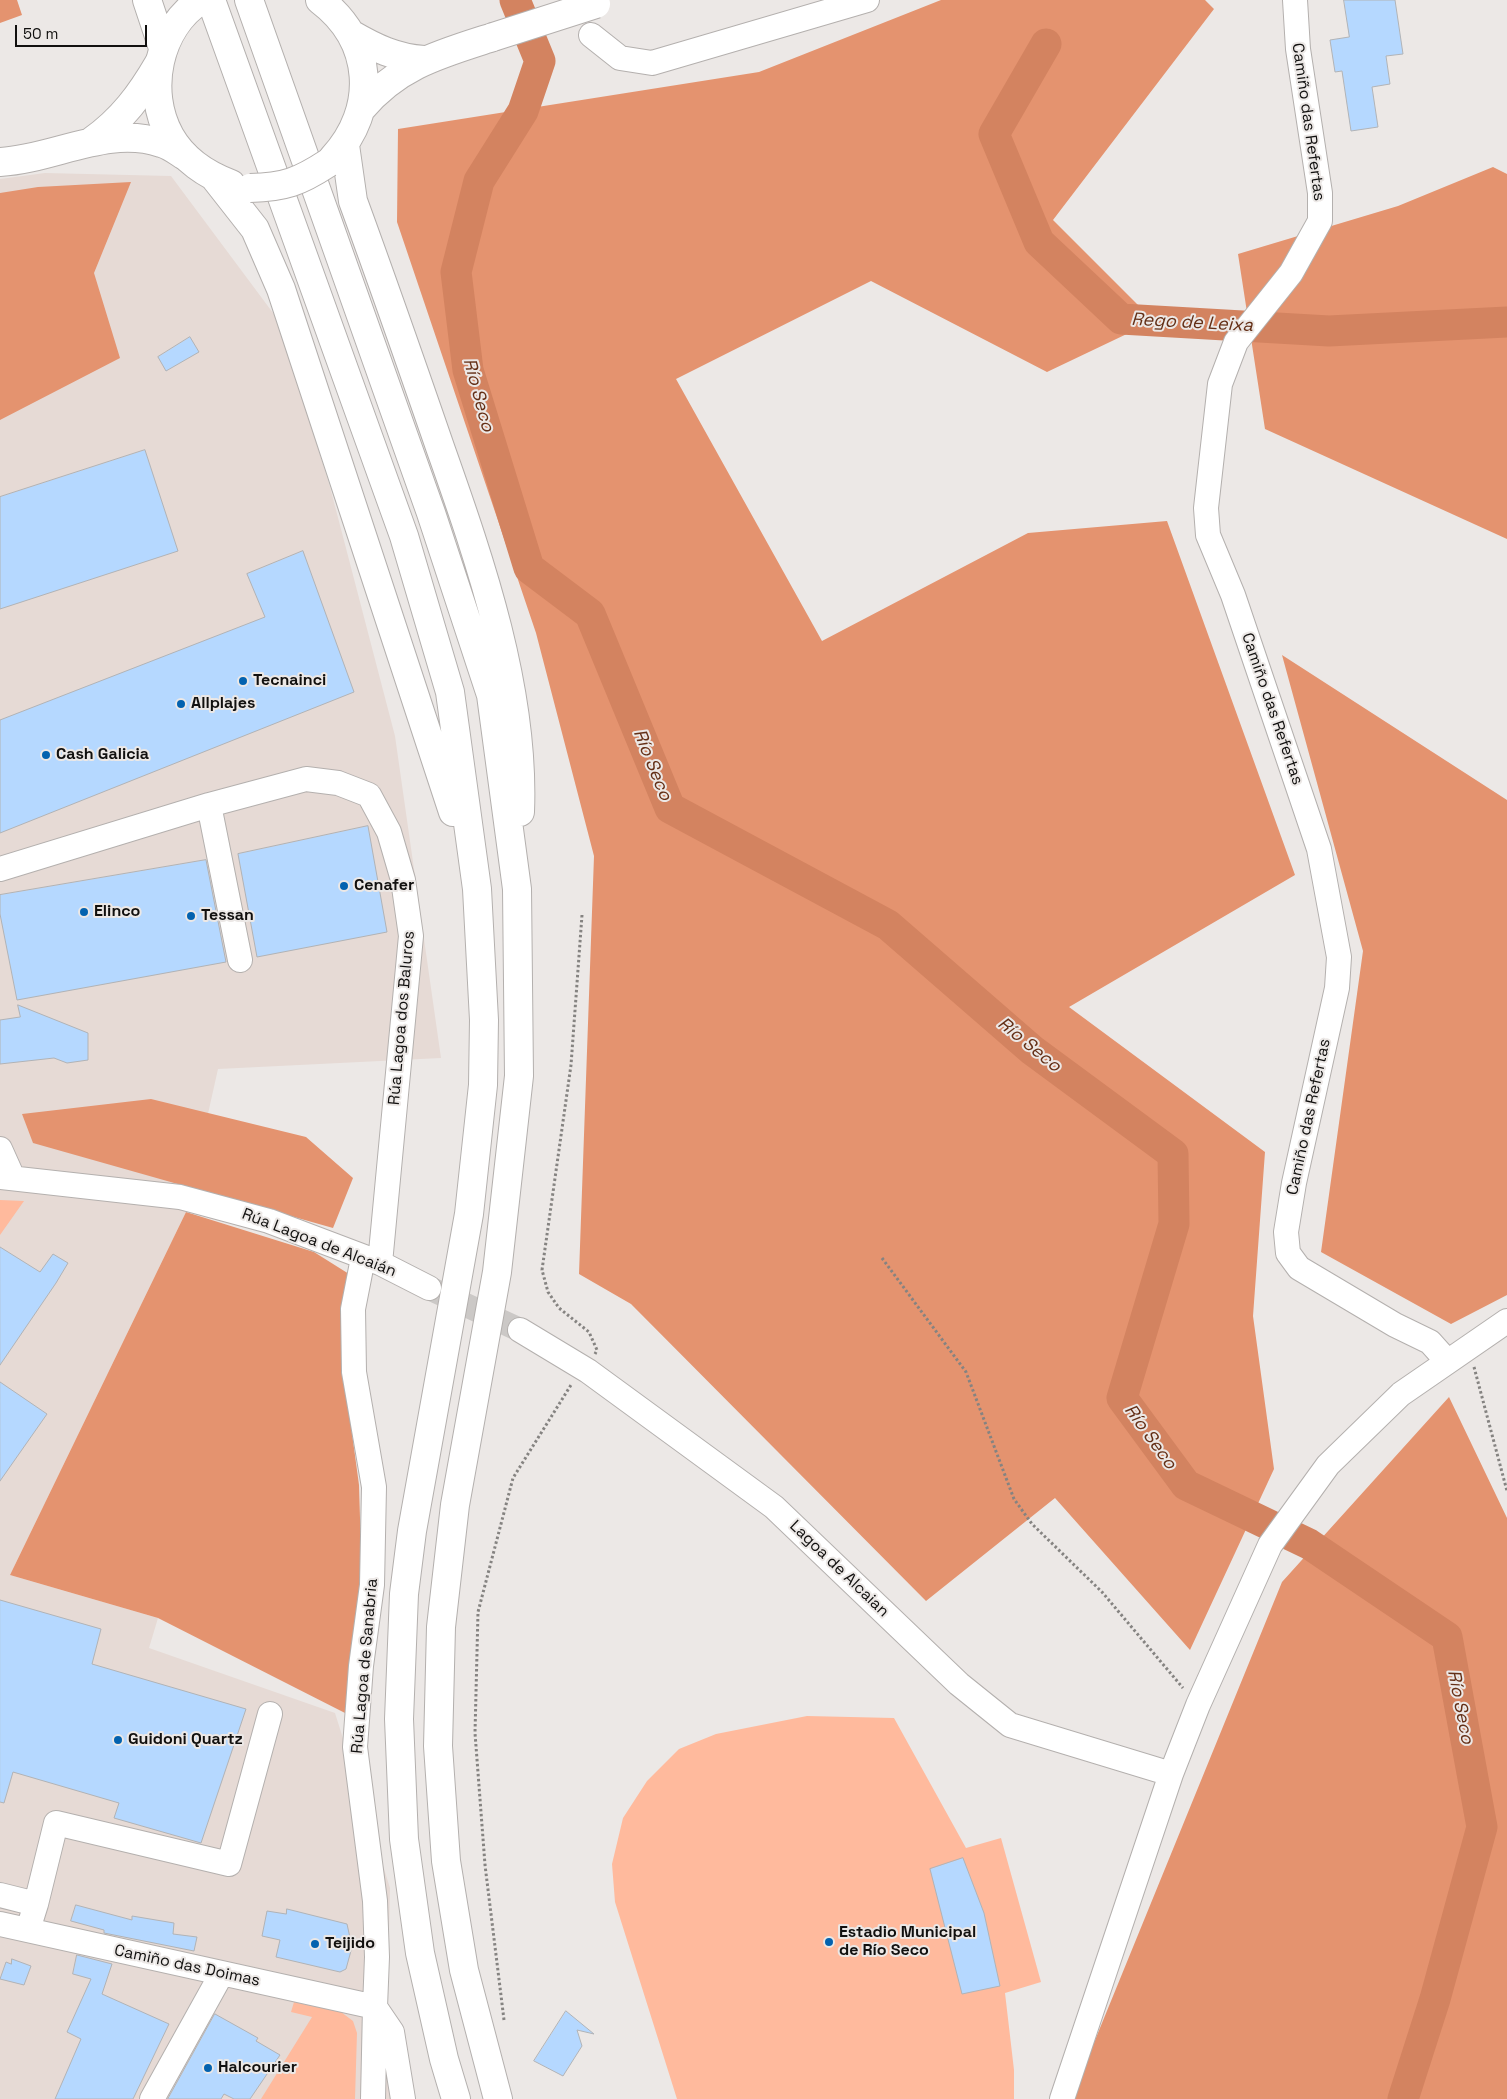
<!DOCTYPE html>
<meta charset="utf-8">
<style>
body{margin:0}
#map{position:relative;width:1507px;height:2099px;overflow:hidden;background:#ece8e6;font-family:"Space Grotesk",sans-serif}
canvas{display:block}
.scale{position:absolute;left:15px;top:25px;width:132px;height:22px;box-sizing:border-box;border:2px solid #11100f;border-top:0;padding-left:6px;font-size:15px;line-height:18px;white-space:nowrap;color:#11100f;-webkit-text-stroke:4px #ece8e6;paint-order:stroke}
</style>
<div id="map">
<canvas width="1507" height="2099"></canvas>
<div class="scale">50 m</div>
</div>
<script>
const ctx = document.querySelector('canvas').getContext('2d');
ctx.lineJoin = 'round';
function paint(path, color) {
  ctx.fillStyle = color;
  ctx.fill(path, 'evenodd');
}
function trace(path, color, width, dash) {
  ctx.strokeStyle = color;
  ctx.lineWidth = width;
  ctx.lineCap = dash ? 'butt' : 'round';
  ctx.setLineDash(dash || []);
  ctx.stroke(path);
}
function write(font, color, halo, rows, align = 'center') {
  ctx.font = font + ' "Space Grotesk",sans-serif';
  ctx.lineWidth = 4;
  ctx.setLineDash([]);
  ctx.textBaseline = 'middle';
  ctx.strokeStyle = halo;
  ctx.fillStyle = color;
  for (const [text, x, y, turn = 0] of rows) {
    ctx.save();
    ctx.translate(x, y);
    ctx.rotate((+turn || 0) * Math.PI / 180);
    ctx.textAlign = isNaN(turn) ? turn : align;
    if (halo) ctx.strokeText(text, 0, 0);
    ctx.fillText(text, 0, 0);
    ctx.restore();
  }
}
paint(new Path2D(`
 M45 173 171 176 279 321 330 487 395 736 441 1058 218 1069 186 1212 10 1575 158 1618 149 1648 335 1713 390 1888 387 2028 392 2099H0V179Z`), '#e6dad5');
paint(new Path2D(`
 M0 1200 24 1201 0 1235Z
 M807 1716 894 1718 966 1848 1001 1838 1041 1982 1005 1993 1014 2070V2099H677L615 1902 612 1864 623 1818 647 1781 679 1749 716 1734Z
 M294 2002 341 2012 353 2021 357 2033 355 2099H261L312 2017 291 2012Z`), '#ffba9d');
paint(new Path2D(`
 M0 0H17L22 15 0 23Z
 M941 0H1205L1214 9 1053 220 1154 321 1047 372 871 281 676 379 822 641 1028 533 1167 521 1295 875 1069 1007 1265 1152 1253 1316 1274 1469 1190 1650 1055 1498 926 1601 631 1304 579 1274 594 856 536 633 397 222 398 129 759 72Z
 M1493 167 1507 174V539L1265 429 1238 254 1398 206Z
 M131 182 94 273 120 358 0 420V193L38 187Z
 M1282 655 1507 800V1295L1451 1324 1321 1252 1363 951Z
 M151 1099 306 1137 353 1178 333 1228 33 1143 22 1114Z
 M186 1212 314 1252 349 1274 341 1352 359 1485 362 1584 347 1714 158 1618 10 1575Z
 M1449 1397 1507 1518V2099H1071L1282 1582Z`), '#e4936f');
trace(new Path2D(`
 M515 0 540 61 523 111 479 181 456 272 468 370 529 568 590 614 670 808 888 925 1032 1050 1173 1154 1174 1224 1122 1398 1186 1485 1309 1544 1447 1637 1482 1827 1435 1999 1403 2099
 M1046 44 994 134 1039 242 1121 319 1329 331 1507 322`), '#d38360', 31);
const building = new Path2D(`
 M1344 0H1395L1403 54 1386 56 1390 84 1372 87 1378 127 1351 131 1342 71 1335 72 1330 40 1349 37Z
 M190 337 199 352 166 371 158 357Z
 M145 450 178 551 0 609V497Z
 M303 551 354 692 0 833V720L265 617 247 574Z
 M368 826 387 932 257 957 238 854Z
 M206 860 226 962 17 1000 0 914V895Z
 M18 1005 88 1033V1060L67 1063 54 1058 0 1064V1020L20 1017Z
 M0 1247 40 1272 53 1254 68 1263 56 1283 0 1365Z
 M0 1382 47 1414 0 1481Z
 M0 1600 101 1629 92 1664 246 1709 201 1843 114 1818 119 1803 13 1772 4 1803 0 1802Z
 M963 1858 984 1913 1000 1986 962 1994 930 1869Z
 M76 1905 132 1920V1916L174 1923 173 1934 197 1937 194 1951 104 1933V1930L71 1921Z
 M287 1909 347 1924 352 1947 346 1969 340 1972 276 1957 280 1940 262 1936 267 1911 286 1914Z
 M77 1955 112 1964 102 1994 169 2024 133 2099H55L81 2039 67 2032 91 1979 73 1974Z
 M12 1959 31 1966 24 1985 0 1979 6 1962 11 1964Z
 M566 2011 594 2034 577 2030 582 2046 563 2076 534 2061Z
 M215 2014 258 2038 256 2041 280 2055 250 2099H234L224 2094 221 2099H168Z`);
paint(building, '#b5d8ff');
trace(building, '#b1b3b6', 1);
trace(new Path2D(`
 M429 1288 520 1330`), '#cbc8c6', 24, [24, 12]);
const minor = new Path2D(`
 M1295 0 1298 49 1320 193V221L1291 273 1236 342 1220 384 1206 508 1208 535 1233 595 1319 849 1339 957 1337 988 1294 1183 1286 1232 1288 1253 1299 1268 1395 1325 1430 1342 1447 1361
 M591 35 620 58 652 63 867 0
 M209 805 240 960
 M0 869 209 805 306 779 338 783 369 795 389 832 403 880 411 936 380 1263
 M0 1149 13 1178
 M0 1177 180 1197 269 1221 380 1263 429 1288
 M363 1258 353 1309 354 1372 374 1487 372 1585 361 1666 355 1747 375 1901 377 1957 375 2007 392 2032 403 2099
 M520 1330 588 1371 774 1507 959 1684 1010 1725 1171 1774
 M0 1895 36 1904 31 1920
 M36 1904 56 1823 229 1864 270 1714
 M0 1924 375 2007 373 2099
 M152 2099 222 1973
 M1062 2099 1171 1774 1198 1705 1270 1545 1328 1465 1401 1394 1507 1321`);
const major = new Path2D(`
 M92 141C122 120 141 94 159 63
 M0 162C54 159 108 125 161 143 169 145 177 151 185 156`);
const highway = new Path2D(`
 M147 0 163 48
 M201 0C158 28 145 91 170 136 183 159 207 175 231 184
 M211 0 404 536 450 692 477 889 484 1020 483 1085 469 1214 412 1531 404 1594 399 1719 404 1839 420 1953 444 2059 456 2099
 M249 0 431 513 491 695 517 889 519 1076 497 1272 455 1505 441 1627 438 1746 446 1861 464 1970 498 2099
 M320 0C374 41 378 109 333 158
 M351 34C375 48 396 58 424 60
 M361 109C398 65 440 54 493 37
 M345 145 353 201C383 283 412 366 441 450 481 563 525 691 520 812
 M215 178 255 229 281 289 453 812`);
trace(minor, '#b4b0ae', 26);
trace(major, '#b4b0ae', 30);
trace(highway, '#b4b0ae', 30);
trace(new Path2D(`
 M582 915 571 1065 542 1270 548 1292 559 1308 589 1332 597 1350 595 1354
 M882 1258 966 1372 1014 1499 1032 1524 1102 1592 1183 1688
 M1474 1367 1507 1491
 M504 2020 485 1865 475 1733 478 1612 513 1478 571 1385`), '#858381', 3, [2.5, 2.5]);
trace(minor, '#fff', 24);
trace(major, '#fff', 28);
trace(highway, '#fff', 28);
const highwayBridge = new Path2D(`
 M493 37 596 4
 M250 188C285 187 299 182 328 163`);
trace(highwayBridge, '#b4b0ae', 30, []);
trace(highwayBridge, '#fff', 28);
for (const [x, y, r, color] of [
 [243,681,5,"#0362af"],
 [181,704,5,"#0362af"],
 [46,755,5,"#0362af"],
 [344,886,5,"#0362af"],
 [84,912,5,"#0362af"],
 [191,916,5,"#0362af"],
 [118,1740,5,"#0362af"],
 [829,1942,5,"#0362af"],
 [315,1944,5,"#0362af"],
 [208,2068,5,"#0362af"]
]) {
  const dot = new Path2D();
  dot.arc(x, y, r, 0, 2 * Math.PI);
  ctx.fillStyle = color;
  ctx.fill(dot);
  trace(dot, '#ece8e6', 2);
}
write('16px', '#11100f', '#ece8e6', [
 ["Camiño das Refertas",1308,122,82],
 ["Camiño das Refertas",1272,709,71],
 ["Rúa Lagoa dos Baluros",402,1018,-85],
 ["Camiño das Refertas",1309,1117,-78],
 ["Rúa Lagoa de Alcaián",319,1243,21],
 ["Lagoa de Alcaian",839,1569,44],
 ["Rúa Lagoa de Sanabria",365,1666,-85],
 ["Camiño das Doimas",187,1966,12]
]);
write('bold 16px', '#11100f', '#ece8e6', [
 ["Tecnainci",253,681],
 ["Allplajes",191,704],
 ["Cash Galicia",56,755],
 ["Cenafer",354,886],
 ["Elinco",94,912],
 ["Tessan",201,916],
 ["Guidoni Quartz",128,1740],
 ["Estadio Municipal",839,1933],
 ["de Río Seco",839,1951],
 ["Teijido",325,1944],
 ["Halcourier",218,2068]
], 'left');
write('italic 18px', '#642f16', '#ece8e6', [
 ["Rego de Leixa",1192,323,3],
 ["Río Seco",478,395,75],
 ["Río Seco",652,765,68],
 ["Río Seco",1029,1045,39],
 ["Río Seco",1150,1437,54],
 ["Río Seco",1460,1707,79]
]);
</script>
